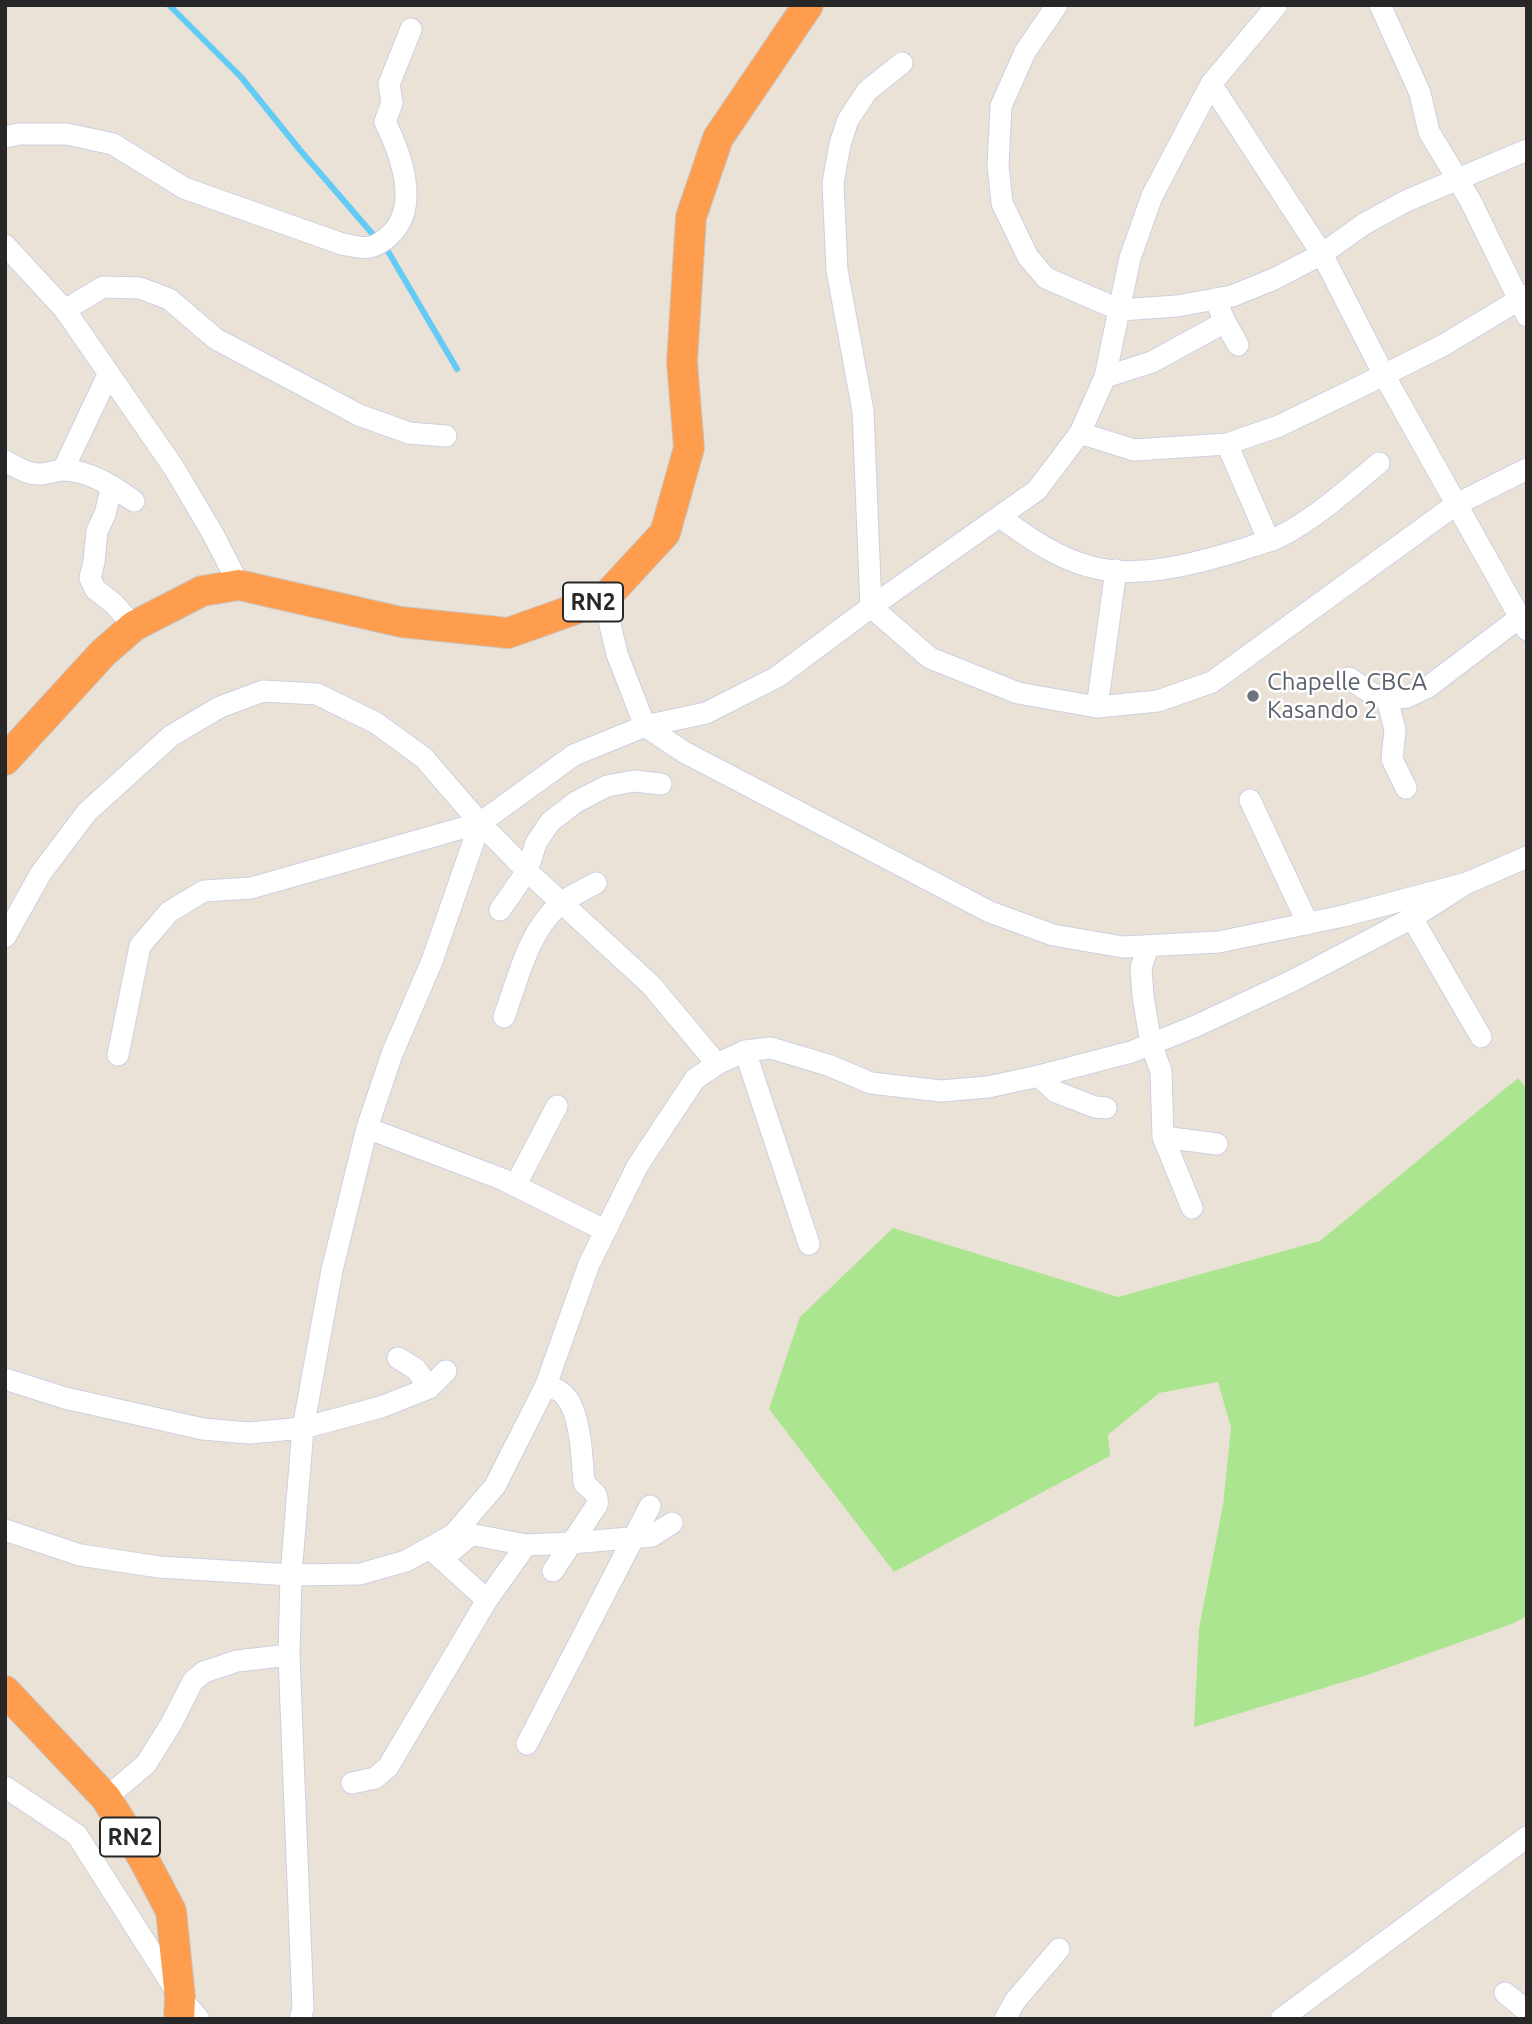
<!DOCTYPE html>
<style>
body{margin:0}
#map{position:relative;width:1532px;height:2024px;overflow:hidden;background:#ebe2d7;font-family:Ubuntu,sans-serif}
canvas{display:block}
.frame{position:absolute;inset:0;border:7px solid #272727;pointer-events:none}
</style>
<div id="map">
<canvas width="1532" height="2024"></canvas>
<div class="frame"></div>
</div>
<script>
const ctx = document.querySelector('canvas').getContext('2d');
ctx.lineJoin = 'round';
function paint(path, color) {
  ctx.fillStyle = color;
  ctx.fill(path, 'evenodd');
}
function trace(path, color, width, dash) {
  ctx.strokeStyle = color;
  ctx.lineWidth = width;
  ctx.lineCap = dash ? 'butt' : 'round';
  ctx.setLineDash(dash || []);
  ctx.stroke(path);
}
function write(font, color, halo, rows, align = 'center') {
  ctx.font = font + ' Ubuntu,sans-serif';
  ctx.lineWidth = 5;
  ctx.setLineDash([]);
  ctx.textBaseline = 'middle';
  ctx.strokeStyle = halo;
  ctx.fillStyle = color;
  for (const [text, x, y, turn = 0] of rows) {
    ctx.save();
    ctx.translate(x, y);
    ctx.rotate((+turn || 0) * Math.PI / 180);
    ctx.textAlign = isNaN(turn) ? turn : align;
    if (halo) ctx.strokeText(text, 0, 0);
    ctx.fillText(text, 0, 0);
    ctx.restore();
  }
}
paint(new Path2D(`
 M1518 1078 1527 1089V1616L1512 1624 1367 1675 1194 1727 1199 1628 1223 1505 1231 1428 1218 1382 1159 1393 1108 1435 1110 1456 894 1572 769 1409 800 1317 893 1228 1118 1297 1320 1241Z`), '#ace590');
trace(new Path2D(`
 M169 5 241 77 300 150 389 253 457 369`), '#63cbf4', 6);
const minor = new Path2D(`
 M1057 5 1025 52 1001 106 998 165 1002 203 1028 257 1046 278 1120 310 1177 306 1232 296 1274 279 1322 254 1364 224 1406 201 1527 150
 M1380 5 1420 93 1429 132 1470 200 1527 316
 M902 63 867 91 848 120 840 144 833 183 837 270 863 411 871 607 930 658 1018 693 1097 707 1158 701 1212 682 1455 505 1527 469
 M1211 84 1322 254 1384 375 1527 630
 M5 137 19 134H67L113 144 184 188 342 244C350 245 362 249 370 247 376 246 385 240 389 236 421 208 401 154 385 122L392 103 389 84 411 29
 M5 245 65 310 174 468 213 534 239 585
 M65 310 103 287 140 288 169 299 216 339 359 415 409 433 446 436
 M1225 322 1238 345
 M1105 377 1152 362 1225 322 1215 299
 M1080 433 1134 450 1227 444 1279 426 1384 375 1442 346 1527 295
 M1227 444 1269 541
 M5 461C17 467 28 475 41 474 49 474 56 470 63 470 89 470 114 487 134 501
 M63 470 109 373
 M112 486 105 514 97 531 94 562 90 578 95 589 114 604 134 626
 M1000 517C1028 537 1055 557 1088 566 1138 581 1203 562 1250 547 1260 543 1272 541 1281 536 1317 517 1348 489 1379 463
 M604 599 617 654 645 726 684 752 990 912 1053 935 1123 947 1219 942 1343 916 1467 883 1527 857
 M1349 678 1371 693 1387 699 1407 697 1428 687 1519 618
 M1387 699 1395 730 1392 759 1406 788
 M1097 707 1116 570
 M1250 800 1308 924
 M500 910 527 871 536 843 550 822 576 802 607 786 634 781 661 784
 M1412 918 1481 1037
 M5 937 41 873 87 812 171 736 220 707 263 691 317 694 376 723 424 758 480 823 527 871 651 985 717 1064
 M1148 947 1141 968 1143 996 1151 1044 1161 1071 1163 1137 1192 1208
 M504 1017C518 979 528 932 559 905 569 896 584 890 596 883
 M745 1051 809 1244
 M118 1055 140 946 169 912 204 891 251 888 480 823 574 755 645 726 706 713 777 677 871 607 1037 490 1080 433 1105 377 1130 258 1152 196 1211 84 1277 5
 M1039 1076 1056 1092 1095 1107 1106 1108
 M367 1128 502 1179 604 1230
 M1163 1137 1217 1144
 M515 1186 557 1106
 M398 1358 416 1369 429 1388
 M5 1379 65 1398 203 1429 249 1433 303 1428 381 1407 429 1388 446 1371
 M546 1385C552 1388 561 1390 565 1396 581 1413 582 1460 584 1483 592 1492 599 1492 597 1505L553 1571
 M5 1530 80 1555 159 1567 291 1575 360 1574 406 1561 453 1535 495 1486 546 1385 589 1264 638 1165 695 1079 717 1064 745 1051 771 1048 828 1065 871 1083 941 1091 988 1087 1039 1076 1131 1052 1196 1026 1292 981 1412 918 1467 883
 M433 1551 487 1600
 M442 1559 467 1538 475 1535 526 1545 571 1543 652 1536 672 1523
 M527 1744 650 1506
 M352 1783 375 1778 388 1767 487 1600 526 1545
 M5 1787 77 1835 180 1997 199 2019
 M106 1798 146 1764 171 1724 193 1681 204 1672 237 1661 289 1655
 M1505 1993 1527 2011
 M300 2019 303 2009 289 1655 291 1575 303 1428 332 1270 367 1128 392 1054 432 961 480 823
 M1005 2019 1015 2001 1059 1949
 M1281 2019 1527 1837`);
const highway = new Path2D(`
 M5 760 103 653 134 626 202 591 239 585 401 622 508 633 604 599 665 533 689 448 682 362 691 217 718 138 808 5
 M5 1691 106 1798 142 1856 171 1911 180 1997 179 2019`);
trace(minor, '#ccd0e1', 23);
trace(highway, '#c7c7c7', 32);
trace(minor, '#fff', 21);
trace(highway, '#ff9d4e', 30);
for (const [x, y, r, color] of [
 [1253,696,7,"#6b7280"]
]) {
  const dot = new Path2D();
  dot.arc(x, y, r, 0, 2 * Math.PI);
  ctx.fillStyle = color;
  ctx.fill(dot);
  trace(dot, '#fff', 2.5);
}
for (const [x, y, w] of [
 [593,602,60],
 [130,1837,60]
]) {
  const box = new Path2D();
  box.roundRect(x - w / 2, y - 19.5, w, 39, 5);
  ctx.fillStyle = '#fff';
  ctx.fill(box);
  trace(box, '#272727', 2);
}
write('bold 23px', '#272727', null, [
 ["RN2",593,602],
 ["RN2",130,1837]
]);
write('24px', '#5b616d', '#fff', [
 ["Chapelle CBCA",1267,682],
 ["Kasando 2",1267,710]
], 'left');
</script>
